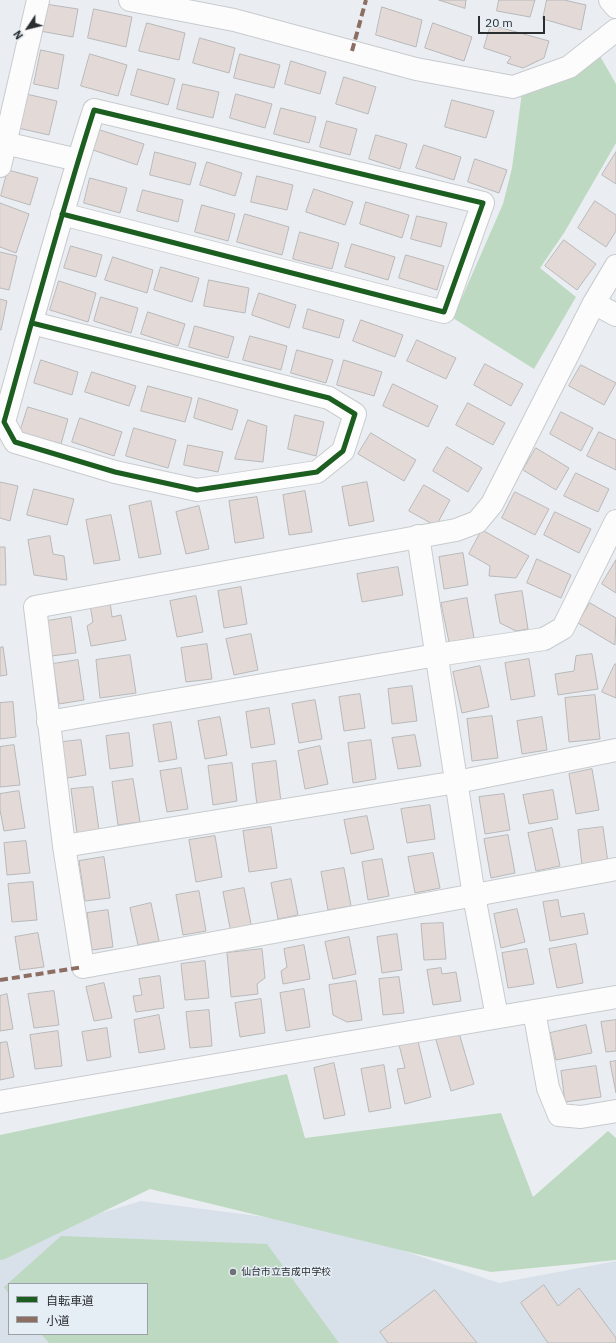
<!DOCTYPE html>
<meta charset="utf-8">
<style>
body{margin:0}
#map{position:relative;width:616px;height:1343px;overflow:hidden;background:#eaeef2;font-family:"IBM Plex Sans","Noto Sans JP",sans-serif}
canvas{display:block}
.legend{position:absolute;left:8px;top:1283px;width:140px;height:52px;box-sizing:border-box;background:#e6eef5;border:1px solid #9ba1a7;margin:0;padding:5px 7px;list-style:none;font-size:12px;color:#2b2e31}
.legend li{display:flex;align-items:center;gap:8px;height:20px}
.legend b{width:20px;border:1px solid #9ba1a7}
.north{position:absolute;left:8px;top:8px;width:40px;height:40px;-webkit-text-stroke:3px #e6eef5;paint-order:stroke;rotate:235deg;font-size:11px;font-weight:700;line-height:16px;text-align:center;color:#2b2e31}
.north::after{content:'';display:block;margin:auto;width:14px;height:18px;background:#2b2e31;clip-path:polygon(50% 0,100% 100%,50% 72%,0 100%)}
.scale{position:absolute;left:478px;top:16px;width:67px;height:18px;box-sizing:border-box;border:2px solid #2b2e31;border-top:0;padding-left:5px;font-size:12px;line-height:14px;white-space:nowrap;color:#2b2e31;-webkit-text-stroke:3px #e6eef5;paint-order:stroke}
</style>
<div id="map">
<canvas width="616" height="1343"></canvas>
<ul class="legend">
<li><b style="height:5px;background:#1b5e20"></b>自転車道</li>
<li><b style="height:5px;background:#8d6e63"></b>小道</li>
</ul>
<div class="north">N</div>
<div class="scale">20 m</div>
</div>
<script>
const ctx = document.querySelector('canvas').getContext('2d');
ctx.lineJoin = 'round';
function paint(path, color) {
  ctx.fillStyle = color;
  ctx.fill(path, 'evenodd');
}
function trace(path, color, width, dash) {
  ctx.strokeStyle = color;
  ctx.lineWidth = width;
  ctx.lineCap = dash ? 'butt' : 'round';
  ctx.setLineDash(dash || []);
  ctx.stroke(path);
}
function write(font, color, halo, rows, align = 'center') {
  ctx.font = font + ' "IBM Plex Sans","Noto Sans JP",sans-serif';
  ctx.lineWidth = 3;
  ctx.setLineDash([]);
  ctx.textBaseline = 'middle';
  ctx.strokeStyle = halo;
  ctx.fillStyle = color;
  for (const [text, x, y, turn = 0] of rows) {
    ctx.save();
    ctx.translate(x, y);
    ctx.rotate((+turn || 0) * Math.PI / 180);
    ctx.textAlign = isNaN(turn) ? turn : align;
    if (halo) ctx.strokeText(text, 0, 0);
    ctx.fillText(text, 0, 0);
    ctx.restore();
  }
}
paint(new Path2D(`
 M141 1201 327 1225 499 1283 616 1261V1343H0V1243ZM9 1284H147V1334H9Z`), '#d8e1e9');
paint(new Path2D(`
 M600 56 616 84V143L564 233 540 268 576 297 534 369 453 318 503 204 512 168 522 92 568 75Z
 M287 1074 305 1138 501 1113 533 1197 608 1131 616 1138V1260L491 1272 150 1189 5 1259 0 1260V1135Z
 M61 1236 267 1244 339 1343H49L41 1334H147V1284H9V1294L4 1287Z`), '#bed9c1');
const building = new Path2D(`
 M439 0H466L465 8Z
 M499 0H535L530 17 497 11Z
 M547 0H564L586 5 581 30 543 19Z
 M45 4 78 9 73 37 40 31Z
 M382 7 422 20 416 47 376 35Z
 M94 9 132 17 126 47 88 38Z
 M147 23 185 33 179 60 139 51Z
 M433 23 472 37 464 61 425 48Z
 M491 25 549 41 544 58 523 68 507 63 511 57 484 48Z
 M200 38 235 48 229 73 193 63Z
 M41 50 64 55 58 89 34 84Z
 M90 54 127 65 118 96 81 86Z
 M240 54 280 65 274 88 234 78Z
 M291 61 326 72 320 94 285 84Z
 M138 69 175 79 168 105 131 95Z
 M344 77 376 87 368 114 336 104Z
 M183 84 219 92 213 118 177 109Z
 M26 94 57 101 49 135 18 128Z
 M236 94 272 104 265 128 230 118Z
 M452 100 494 111 486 138 445 127Z
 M281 108 316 117 309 143 274 134Z
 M327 121 357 129 350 155 320 147Z
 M100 130 144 144 137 165 93 150Z
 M376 135 407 144 400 169 369 159Z
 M424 145 461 157 454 180 416 168Z
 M155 152 196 163 190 185 150 175Z
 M616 152V184L602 175Z
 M475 159 507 170 499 193 468 182Z
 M207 162 242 173 235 196 200 185Z
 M8 170 38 178 30 205 1 196Z
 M257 176 293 185 287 210 251 202Z
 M90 178 127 188 120 213 84 203Z
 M314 189 353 202 345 225 306 212Z
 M143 190 183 200 178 222 137 211Z
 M595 201 616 215V231L606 247 578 228Z
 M366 202 409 215 402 238 360 224Z
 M0 203 29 214 16 253 0 247Z
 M202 205 235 214 228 241 195 232Z
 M245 214 289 227 282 255 237 242Z
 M417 216 447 223 441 247 411 239Z
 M300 232 339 243 332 269 293 259Z
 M564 240 596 264 577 290 545 266Z
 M352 244 395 257 388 280 345 267Z
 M71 246 102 255 96 277 64 268Z
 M0 252 17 256 9 290 0 288Z
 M406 255 444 266 437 290 399 278Z
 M113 257 153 270 147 293 105 280Z
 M161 267 199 278 192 302 154 290Z
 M209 280 249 288 245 313 204 306Z
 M59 281 96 293 88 322 50 310Z
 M259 293 296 305 289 328 252 315Z
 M101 297 138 308 131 333 94 321Z
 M0 299 7 301 1 330H0Z
 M308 309 344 320 339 338 303 328Z
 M148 312 185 324 178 346 141 334Z
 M361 320 403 335 395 357 353 341Z
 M195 326 234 337 228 358 189 347Z
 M250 336 287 346 281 370 243 360Z
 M417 340 456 358 446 379 407 361Z
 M297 350 333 360 326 383 291 373Z
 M41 360 78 372 72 395 34 383Z
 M344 360 382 372 374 396 337 385Z
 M485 364 523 384 511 406 474 385Z
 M581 365 616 383 604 405 569 386Z
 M92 372 136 386 129 406 85 392Z
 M393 384 438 406 428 427 383 406Z
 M148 386 192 398 185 422 141 411Z
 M199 398 238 410 232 430 194 418Z
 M468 403 505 423 493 445 456 425Z
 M28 407 68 419 61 444 20 432Z
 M561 412 593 428 581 451 550 434Z
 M295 415 324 422 316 456 288 449Z
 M80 418 122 432 114 456 72 442Z
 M248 420 267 426 263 462 235 459Z
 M134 428 176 440 168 468 126 456Z
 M599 432 616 440V470L587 456Z
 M371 433 416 460 404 481 358 454Z
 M188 445 223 452 218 472 184 465Z
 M447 447 482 468 468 492 433 471Z
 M536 448 569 468 556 490 523 470Z
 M576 473 609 489 598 512 564 496Z
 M0 482 18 486 10 521 0 518Z
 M367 482 374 521 349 526 342 487Z
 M424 485 450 500 436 526 409 511Z
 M34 489 74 499 67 525 27 515Z
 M305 491 312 532 289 535 283 495Z
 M515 492 549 509 535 535 502 518Z
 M257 497 264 538 235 543 229 501Z
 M151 501 161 554 139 558 129 506Z
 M199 506 209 549 186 554 176 512Z
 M555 512 591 529 579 553 544 535Z
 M111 515 120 560 94 564 86 520Z
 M482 530 529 556 516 578 489 576 490 566 469 554Z
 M50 536 53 554 64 556 67 580 34 575 28 540Z
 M0 547H5L6 585H0Z
 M463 553 468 585 444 589 439 557Z
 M537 559 571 575 561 598 527 583Z
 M616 560V593L602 584Z
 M398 567 403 595 362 602 357 574Z
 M241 587 247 624 224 628 218 591Z
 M522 591 528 629 516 631 500 623 495 595Z
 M196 596 203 632 177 637 170 601Z
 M467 598 474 638 449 642 441 603Z
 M110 601 112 617 121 615 126 640 91 646 87 626 93 622 90 605Z
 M590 603 616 618 615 645 578 623Z
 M71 617 76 653 51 656 47 621Z
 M251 634 258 670 234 675 226 639Z
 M207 644 212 679 186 682 181 648Z
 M3 647 7 675 0 676V648Z
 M592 654 598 689 558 695 555 674 574 671 576 656Z
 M130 655 136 693 100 698 96 660Z
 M529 659 535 696 511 700 505 663Z
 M78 660 84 700 59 704 53 664Z
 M615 664H616V698L602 692Z
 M480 666 489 707 462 713 453 672Z
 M412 686 417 721 392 724 388 689Z
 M360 694 365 728 344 731 339 697Z
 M595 695 600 739 569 742 565 698Z
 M315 700 322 739 299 743 292 704Z
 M13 702 16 737 0 739V703Z
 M269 708 275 744 251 748 246 712Z
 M492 716 498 758 472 761 467 719Z
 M220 717 227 755 205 759 198 721Z
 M542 717 547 750 522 754 517 721Z
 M171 722 177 759 159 762 153 725Z
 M129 733 133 766 110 769 106 736Z
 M415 735 421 766 398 769 392 738Z
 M81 740 86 775 67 778 62 742Z
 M371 740 376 779 353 783 348 743Z
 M14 745 20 785 0 787V747Z
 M320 746 328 784 305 789 298 751Z
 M276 761 281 802 257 805 252 764Z
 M232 763 237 801 213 805 208 766Z
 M181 768 188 809 167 812 160 771Z
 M592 769 599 810 576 814 569 774Z
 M133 779 140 822 118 825 112 782Z
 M93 787 99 830 77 833 71 789Z
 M553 790 558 819 529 824 523 795Z
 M19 791 25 828 4 831 0 810V794Z
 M504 794 510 830 485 834 479 797Z
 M430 805 435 839 407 843 401 809Z
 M367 816 374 849 351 854 344 820Z
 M271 827 277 868 249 872 243 831Z
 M603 827 608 863 582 866 578 830Z
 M552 828 560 866 536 871 528 833Z
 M508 835 515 873 491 878 484 839Z
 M215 836 222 877 196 882 189 840Z
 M26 841 30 873 7 875 4 843Z
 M433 853 440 888 415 893 408 857Z
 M104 857 110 898 85 901 79 861Z
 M382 859 389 896 368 900 362 862Z
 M344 868 351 906 328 910 321 872Z
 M291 879 298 915 278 919 271 883Z
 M33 882 37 920 12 922 8 884Z
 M244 888 252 929 231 933 223 892Z
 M199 891 206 931 183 935 176 895Z
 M558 900 561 917 584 913 588 934 550 941 543 902Z
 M151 903 159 941 138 945 130 908Z
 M517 909 525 942 501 948 494 914Z
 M108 910 113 947 92 950 87 913Z
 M443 923 446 959 424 960 421 924Z
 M38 933 44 967 20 970 15 937Z
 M397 934 402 970 382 973 377 937Z
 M349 937 356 974 333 979 325 942Z
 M576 944 583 983 557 988 549 949Z
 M304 945 310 979 283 984 281 971 287 967 284 949Z
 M262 949 265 978 257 984 258 994 231 997 227 953Z
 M527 949 534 984 508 988 502 953Z
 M205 961 209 998 185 1000 181 964Z
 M441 968 442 974 456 972 461 1001 433 1005 427 970Z
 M160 976 164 1008 136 1012 133 996 142 995 139 979Z
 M399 977 404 1013 383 1015 379 979Z
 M356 981 362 1020 347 1022 333 1015 329 985Z
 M104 983 112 1018 94 1021 86 987Z
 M304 989 310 1027 286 1031 280 993Z
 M54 991 59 1025 34 1028 28 994Z
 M7 994 13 1029 0 1031V996Z
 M261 999 265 1033 240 1037 235 1003Z
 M209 1010 212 1046 190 1048 186 1012Z
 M159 1015 165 1049 139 1053 134 1020Z
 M616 1020V1051L606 1052 601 1022Z
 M586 1025 592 1053 556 1060 550 1033Z
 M107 1028 111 1057 87 1061 82 1032Z
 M58 1031 62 1066 35 1069 30 1035Z
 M459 1033 474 1084 451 1091 436 1040Z
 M418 1041 431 1097 405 1104 397 1069 405 1068 399 1045Z
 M7 1042 14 1077 0 1080V1043Z
 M616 1061V1093L610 1062Z
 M334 1063 345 1115 324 1119 314 1068Z
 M384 1065 391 1108 369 1112 361 1069Z
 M596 1066 601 1097 565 1102 561 1071Z
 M544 1285 558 1306 579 1288 616 1338V1343H548L521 1303Z
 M435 1290 477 1343H388L380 1332Z`);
paint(building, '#e3dad8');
trace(building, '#b8b8b9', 1);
const street = new Path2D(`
 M130 0 234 20 416 69 513 87 569 67 616 30
 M610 0 616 7
 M0 142 78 160
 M0 166 38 0
 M616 266 594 303 492 504 477 522 456 530 35 607 64 846 83 967 616 869
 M594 303 616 315
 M32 323 329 398 355 414 343 451 317 472 197 490 115 472 15 442 4 422C33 318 61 213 94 110L483 203 444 312 62 214
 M418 536 474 896 497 1017
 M48 722 437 655 544 639 563 628 616 521
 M64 846 457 782 616 750
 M534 1011 548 1088 559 1115 581 1117 616 1111
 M0 1102 616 997`);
trace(street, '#c8cbce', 24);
trace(street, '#fcfcfd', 22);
trace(new Path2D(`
 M352 51 366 0
 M0 980 83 967`), '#8d6e63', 4, [8, 4]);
trace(new Path2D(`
 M32 323 329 398 355 414 343 451 317 472 197 490 115 472 15 442 4 422C33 318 61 213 94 110L483 203 444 312 62 214`), '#1b5e20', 5);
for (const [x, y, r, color] of [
 [233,1272,4,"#6e7175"]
]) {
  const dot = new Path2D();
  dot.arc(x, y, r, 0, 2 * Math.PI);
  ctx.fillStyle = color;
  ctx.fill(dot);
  trace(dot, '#e6eef5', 1.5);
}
write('10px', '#2b2e31', '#e6eef5', [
 ["仙台市立吉成中学校",241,1272]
], 'left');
</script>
